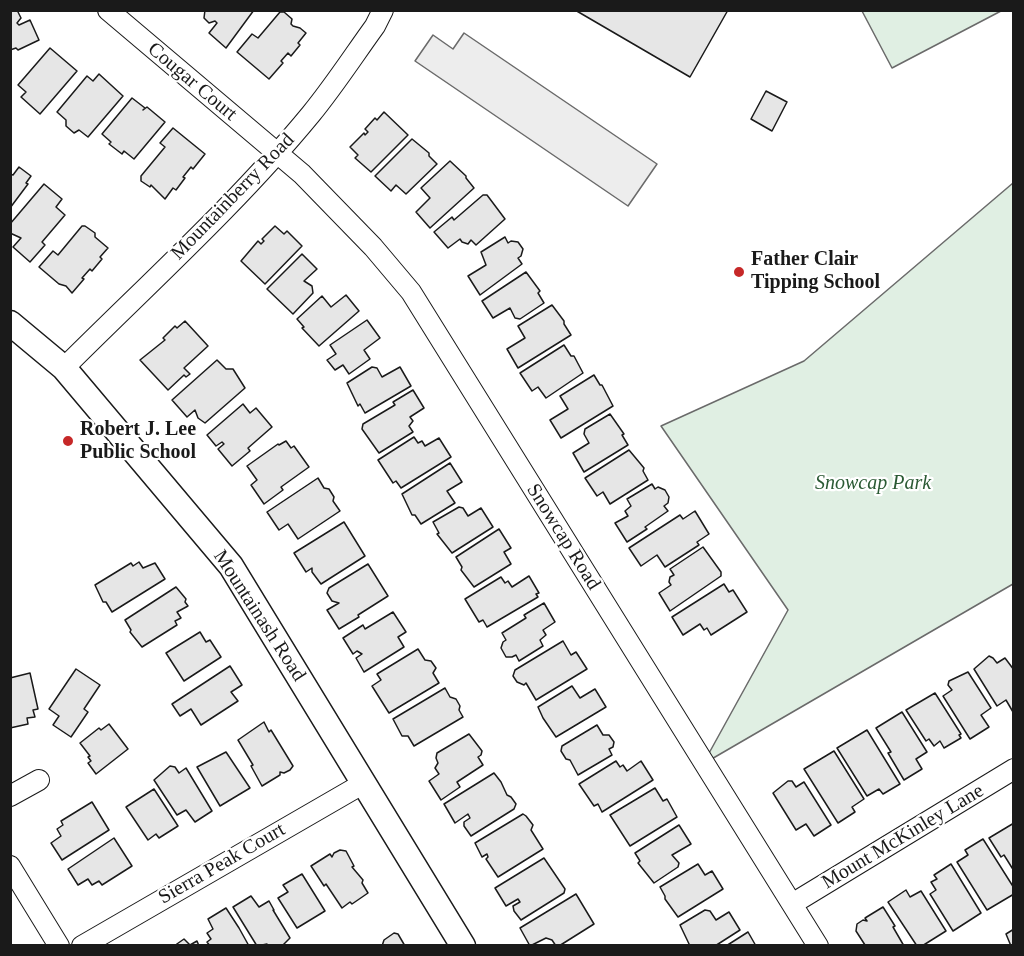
<!DOCTYPE html>
<style>
body{margin:0}
#map{position:relative;width:1024px;height:956px;overflow:hidden;background:#fff;font-family:"Times New Roman",serif}
canvas{display:block}
.frame{position:absolute;inset:0;border:12px solid #1a1a1a;pointer-events:none}
</style>
<div id="map">
<canvas width="1024" height="956"></canvas>
<div class="frame"></div>
</div>
<script>
const ctx = document.querySelector('canvas').getContext('2d');
ctx.lineJoin = 'round';
function paint(path, color) {
  ctx.fillStyle = color;
  ctx.fill(path, 'evenodd');
}
function trace(path, color, width, dash) {
  ctx.strokeStyle = color;
  ctx.lineWidth = width;
  ctx.lineCap = dash ? 'butt' : 'round';
  ctx.setLineDash(dash || []);
  ctx.stroke(path);
}
function write(font, color, halo, rows, align = 'center') {
  ctx.font = font + ' "Times New Roman",serif';
  ctx.lineWidth = 4.5;
  ctx.setLineDash([]);
  ctx.textBaseline = 'middle';
  ctx.strokeStyle = halo;
  ctx.fillStyle = color;
  for (const [text, x, y, turn = 0] of rows) {
    ctx.save();
    ctx.translate(x, y);
    ctx.rotate((+turn || 0) * Math.PI / 180);
    ctx.textAlign = isNaN(turn) ? turn : align;
    if (halo) ctx.strokeText(text, 0, 0);
    ctx.fillText(text, 0, 0);
    ctx.restore();
  }
}
const green = new Path2D(`
 M862 11H1001L892 68Z
 M1013 183V584L703 764 788 610 661 426 804 361Z`);
paint(green, '#e0efe3');
trace(green, '#6a6a6a', 1.5);
const parking = new Path2D(`
 M464 33 657 164 628 206 415 61 433 35 453 49Z`);
paint(parking, '#ededed');
trace(parking, '#6a6a6a', 1.5);
const building = new Path2D(`
 M10 10H17L21 18 17 23 19 25 30 20 39 40 18 50 16 48 10 50Z
 M205 10H254L226 48 209 33 217 23 215 21 209 23 204 18Z
 M575 10H728L690 77Z
 M280 12H284L292 19 291 24 293 26 300 28 306 33 298 43 300 45 291 56 288 53 281 61 283 63 269 79 237 52 252 34 258 38Z
 M50 48 77 71 40 114 21 97 26 92 18 85Z
 M99 74 123 96 88 137 79 130 74 133 66 126V120L57 112 87 76 93 81Z
 M766 91 787 102 772 131 751 119Z
 M132 98 145 108 143 110 147 107 165 122 134 159 124 151 122 154 109 144 111 142 102 134Z
 M384 112 408 135 371 172 355 158 358 155 350 147 364 133 365 135 368 132 365 129 375 118 377 120Z
 M173 128 205 154 193 169 191 167 183 177 185 178 176 190 173 188 165 199 151 185 150 187 141 181V176L165 147 160 143Z
 M412 139 429 153V156L437 164 406 194 396 185 391 191 375 176Z
 M450 161 466 176V178L474 188 430 228 416 212 430 198 421 188Z
 M19 167 31 176 26 183 28 184 10 208V174L13 175Z
 M44 184 62 199 56 207 65 215 42 242 45 245 30 262 13 247 21 238 10 233V224Z
 M483 195H487L505 219 476 245 471 240 468 244 462 242 460 239 448 248 434 232 452 217 454 220Z
 M82 226H85L95 233V237L108 248 100 257 102 259 92 271 90 269 82 278 84 279 72 293 66 286 59 284 39 267 53 251 58 255Z
 M275 226 284 234 287 231 302 246 265 284 241 261 258 241 261 244 264 241 262 239Z
 M505 237 508 243 511 241 518 242 523 249 521 256 518 258 522 264 480 295 468 276 486 265 481 252Z
 M302 254 317 269 304 281 312 286 313 293 293 314 267 289Z
 M526 272 540 291 538 293 544 303 520 319 515 318 510 308 493 318 482 301Z
 M346 295 359 311 319 346 302 328 304 327 297 319 322 296 331 307Z
 M552 305 564 321V324L571 335 518 368 507 349 525 338 518 326Z
 M367 320 380 338 364 350 370 359 349 374 343 365 335 370 327 360 336 354 330 345Z
 M185 321 208 346 184 368 190 374 186 377 184 375 168 390 140 360 165 340 163 338 175 326 177 328Z
 M564 345 571 356H574L583 373 546 398 538 387 532 391 520 373Z
 M217 360 226 369H233L245 388 205 423 198 418 195 410 187 417 172 400Z
 M372 367 377 368 382 377 400 367 411 386 365 413 360 404 358 406 347 383Z
 M594 375 600 385H602L613 406 561 438 550 420 568 409 560 396Z
 M413 390 424 408 410 417 413 421 409 426 413 432 379 453 362 429 363 424 395 405 393 402Z
 M243 404 250 413 256 408 272 427 248 448 250 451 232 466 218 449 224 444 222 442 216 446 207 435Z
 M610 414 624 434 622 435 628 445 584 472 573 453 589 443 584 434 585 429Z
 M414 437 418 443 422 441 425 446 439 438 451 457 401 488 396 481 393 483 378 460Z
 M286 441 291 448 294 446 309 467 281 487 283 490 264 504 251 485 257 480 247 466 278 444 279 445Z
 M629 450 644 468 643 471 648 480 610 504 603 492 597 496 585 478Z
 M450 463 462 482 447 491 455 503 421 524 415 515H412L402 494Z
 M318 478 324 488 329 489 334 497 333 501 340 511 298 539 288 524 279 530 267 512Z
 M652 484 655 489 658 487 665 490 669 497 668 503 664 506 668 511 645 527 647 529 627 542 615 523 628 516 625 511 631 506 627 499Z
 M459 507 463 508 468 516 481 508 493 527 452 553 437 534 439 533 433 522Z
 M695 511 709 534 697 542 699 545 665 567 657 555 641 566 629 548 680 515 683 519Z
 M344 522 365 556 321 584 312 572V568L306 572 294 553Z
 M499 529 511 548 504 552 511 564 474 587 461 570 462 567 456 557Z
 M703 547 721 572V576L670 611 659 593 671 585 669 582 670 577 674 575 670 569Z
 M139 562 143 568 155 563 165 579 112 612 106 602H103L95 585 131 563 133 566Z
 M368 564 388 596 358 615 359 617 339 629 327 610 339 603 332 601 327 593 329 588Z
 M529 576 539 593 536 594 538 597 487 627 483 620 479 622 465 599 501 577 505 583 508 581 512 587Z
 M724 584 729 592 733 590 747 612 711 635 707 628 704 630 700 624 683 635 672 617Z
 M176 587 186 599 185 602 188 606 177 612 181 618 175 621 177 625 142 647 130 632 131 630 125 620Z
 M544 603 555 622 543 630 546 635 540 640 543 646 519 661 516 655 512 657H506L501 648 503 642 506 640 502 633 526 618 524 615Z
 M393 612 406 632 398 637 404 647 364 672 356 658 362 654 357 651 353 654 343 638 363 625 365 629Z
 M200 632 206 642 210 640 221 657 184 681 166 653Z
 M563 641 571 655 576 652 587 669 536 700 526 683 524 685 517 682 513 676 515 670Z
 M418 649 425 660 431 661 436 668 433 673 439 683 389 713 372 686 381 680 377 674Z
 M989 656 993 658 997 663 1005 658 1014 670 1013 712 1006 700 997 706 974 669Z
 M230 666 242 685 231 692 238 701 201 725 191 709 180 716 172 704Z
 M76 669 100 685 84 709 88 712 71 737 53 725 59 716 49 709Z
 M968 672 991 708 981 715 989 727 970 739 943 696 952 690 948 685 949 681Z
 M30 673 38 709 33 710 35 717 27 718 28 724 10 728V678Z
 M572 686 580 698 595 689 606 707 556 737 543 718 538 707Z
 M445 688 450 697 456 699 460 706 459 710 463 717 414 746 408 736H402L393 719Z
 M935 693 961 734 959 735 961 738 944 748 940 741 934 746 929 739 926 741 906 710Z
 M902 712 927 752 916 759 922 769 904 780 888 753 891 752 876 728Z
 M264 722 269 732 271 730 293 766 290 770 284 773 280 772V775L262 786 251 766 253 765 238 740Z
 M109 724 128 749 96 774 88 763 91 761 88 757 90 756 80 743 99 728 101 730Z
 M597 725 603 735H609L614 742 613 747 609 749 612 755 578 775 570 760 566 759 561 751 562 746Z
 M867 730 900 784 883 794 879 789 867 796 837 748Z
 M469 734 482 751 481 755 478 757 483 765 457 782 460 787 441 800 429 781 439 774 435 768 438 763 436 758 437 753Z
 M834 751 864 799 852 807 855 812 838 823 804 769Z
 M226 752 250 788 220 806 197 767Z
 M616 761 620 767 623 765 627 771 641 761 653 780 602 812 598 804 594 806 579 784Z
 M170 766 175 767 179 773 186 768 212 811 195 822 186 810 177 815 154 780Z
 M494 773 501 782 507 795 511 797 516 804 514 809 471 836 464 826V822L470 818 468 814 455 823 444 804Z
 M788 781H792L796 787 804 782 831 825 814 836 806 824 796 830 773 793Z
 M655 788 663 801 667 799 677 817 630 846 610 815Z
 M154 789 178 826 159 838 156 834 148 840 126 807Z
 M92 802 109 830 62 860 51 843 61 836 57 829 63 825 61 821Z
 M523 814 526 816 533 825 531 830 543 849 498 877 486 859 488 857 487 854 482 857 475 843Z
 M1014 823V871L1004 855 1001 857 989 838Z
 M679 825 691 844 672 855 679 863 678 867 654 883 638 863 640 861 635 853Z
 M114 838 132 866 102 885 99 881 92 885 88 879 78 885 68 869Z
 M983 839 1014 888V894L987 910 957 862 968 855 965 850Z
 M340 850 346 851 354 866 352 867 363 880 362 883 368 893 352 904 350 902 342 908 326 884 324 886 311 866 330 854 332 857 334 853Z
 M544 858 565 889 564 893 521 920 514 911 513 906 520 902 518 899 506 906 495 888Z
 M698 864 705 875 712 871 723 889 678 917 665 899V896L660 887Z
 M951 864 981 913 953 931 930 894 936 890 931 882 937 879 934 875Z
 M302 874 325 911 297 928 278 898 288 892 283 885Z
 M906 890 910 897 921 891 946 931 922 946H917L888 902Z
 M576 894 594 924 559 946H556L552 940 546 938 530 946 520 928Z
 M251 896 259 907 269 901 274 910H273L290 938 282 946H268L267 944 257 946 233 907Z
 M883 907 895 926 893 927 904 946 865 945 856 931 857 924 863 920 867 921 865 918Z
 M226 908 239 928 249 946H210L207 942 211 939 207 933 213 929 208 919Z
 M705 910 710 911 716 920 729 912 740 930 715 946H690L680 925Z
 M1014 929V946H1011L1006 934Z
 M748 932 756 946H726Z
 M394 933 398 934 405 946H382L384 940Z
 M184 939 190 945 197 941 199 946H174Z`);
paint(building, '#e6e6e6');
trace(building, '#1a1a1a', 1.5);
const minor = new Path2D(`
 M108 10 302 174 373 247 411 292 818 946
 M64 368C146 286 237 204 311 114 334 86 354 55 375 26L383 10
 M10 796 39 780
 M10 866 59 946
 M792 904 1014 769
 M82 946 364 783`);
const tertiary = new Path2D(`
 M10 323 64 368 231 566 463 946`);
trace(minor, '#1a1a1a', 22);
trace(tertiary, '#1a1a1a', 27);
trace(minor, '#fff', 20);
trace(tertiary, '#fff', 24);
for (const [x, y, r, color] of [
 [739,272,6,"#c62828"],
 [68,441,6,"#c62828"]
]) {
  const dot = new Path2D();
  dot.arc(x, y, r, 0, 2 * Math.PI);
  ctx.fillStyle = color;
  ctx.fill(dot);
  trace(dot, '#fff', 2);
}
write('20px', '#1a1a1a', '#fff', [
 ["Cougar Court",192,82,40],
 ["Mountainberry Road",233,197,-46],
 ["Snowcap Road",563,537,58],
 ["Mountainash Road",259,616,57],
 ["Mount McKinley Lane",903,837,-31],
 ["Sierra Peak Court",222,864,-30]
]);
write('bold 20px', '#1a1a1a', '#fff', [
 ["Father Clair",751,260],
 ["Tipping School",751,283],
 ["Robert J. Lee",80,430],
 ["Public School",80,453]
], 'left');
write('italic 20px', '#2b5a34', '#fff', [
 ["Snowcap Park",873,484]
]);
</script>
